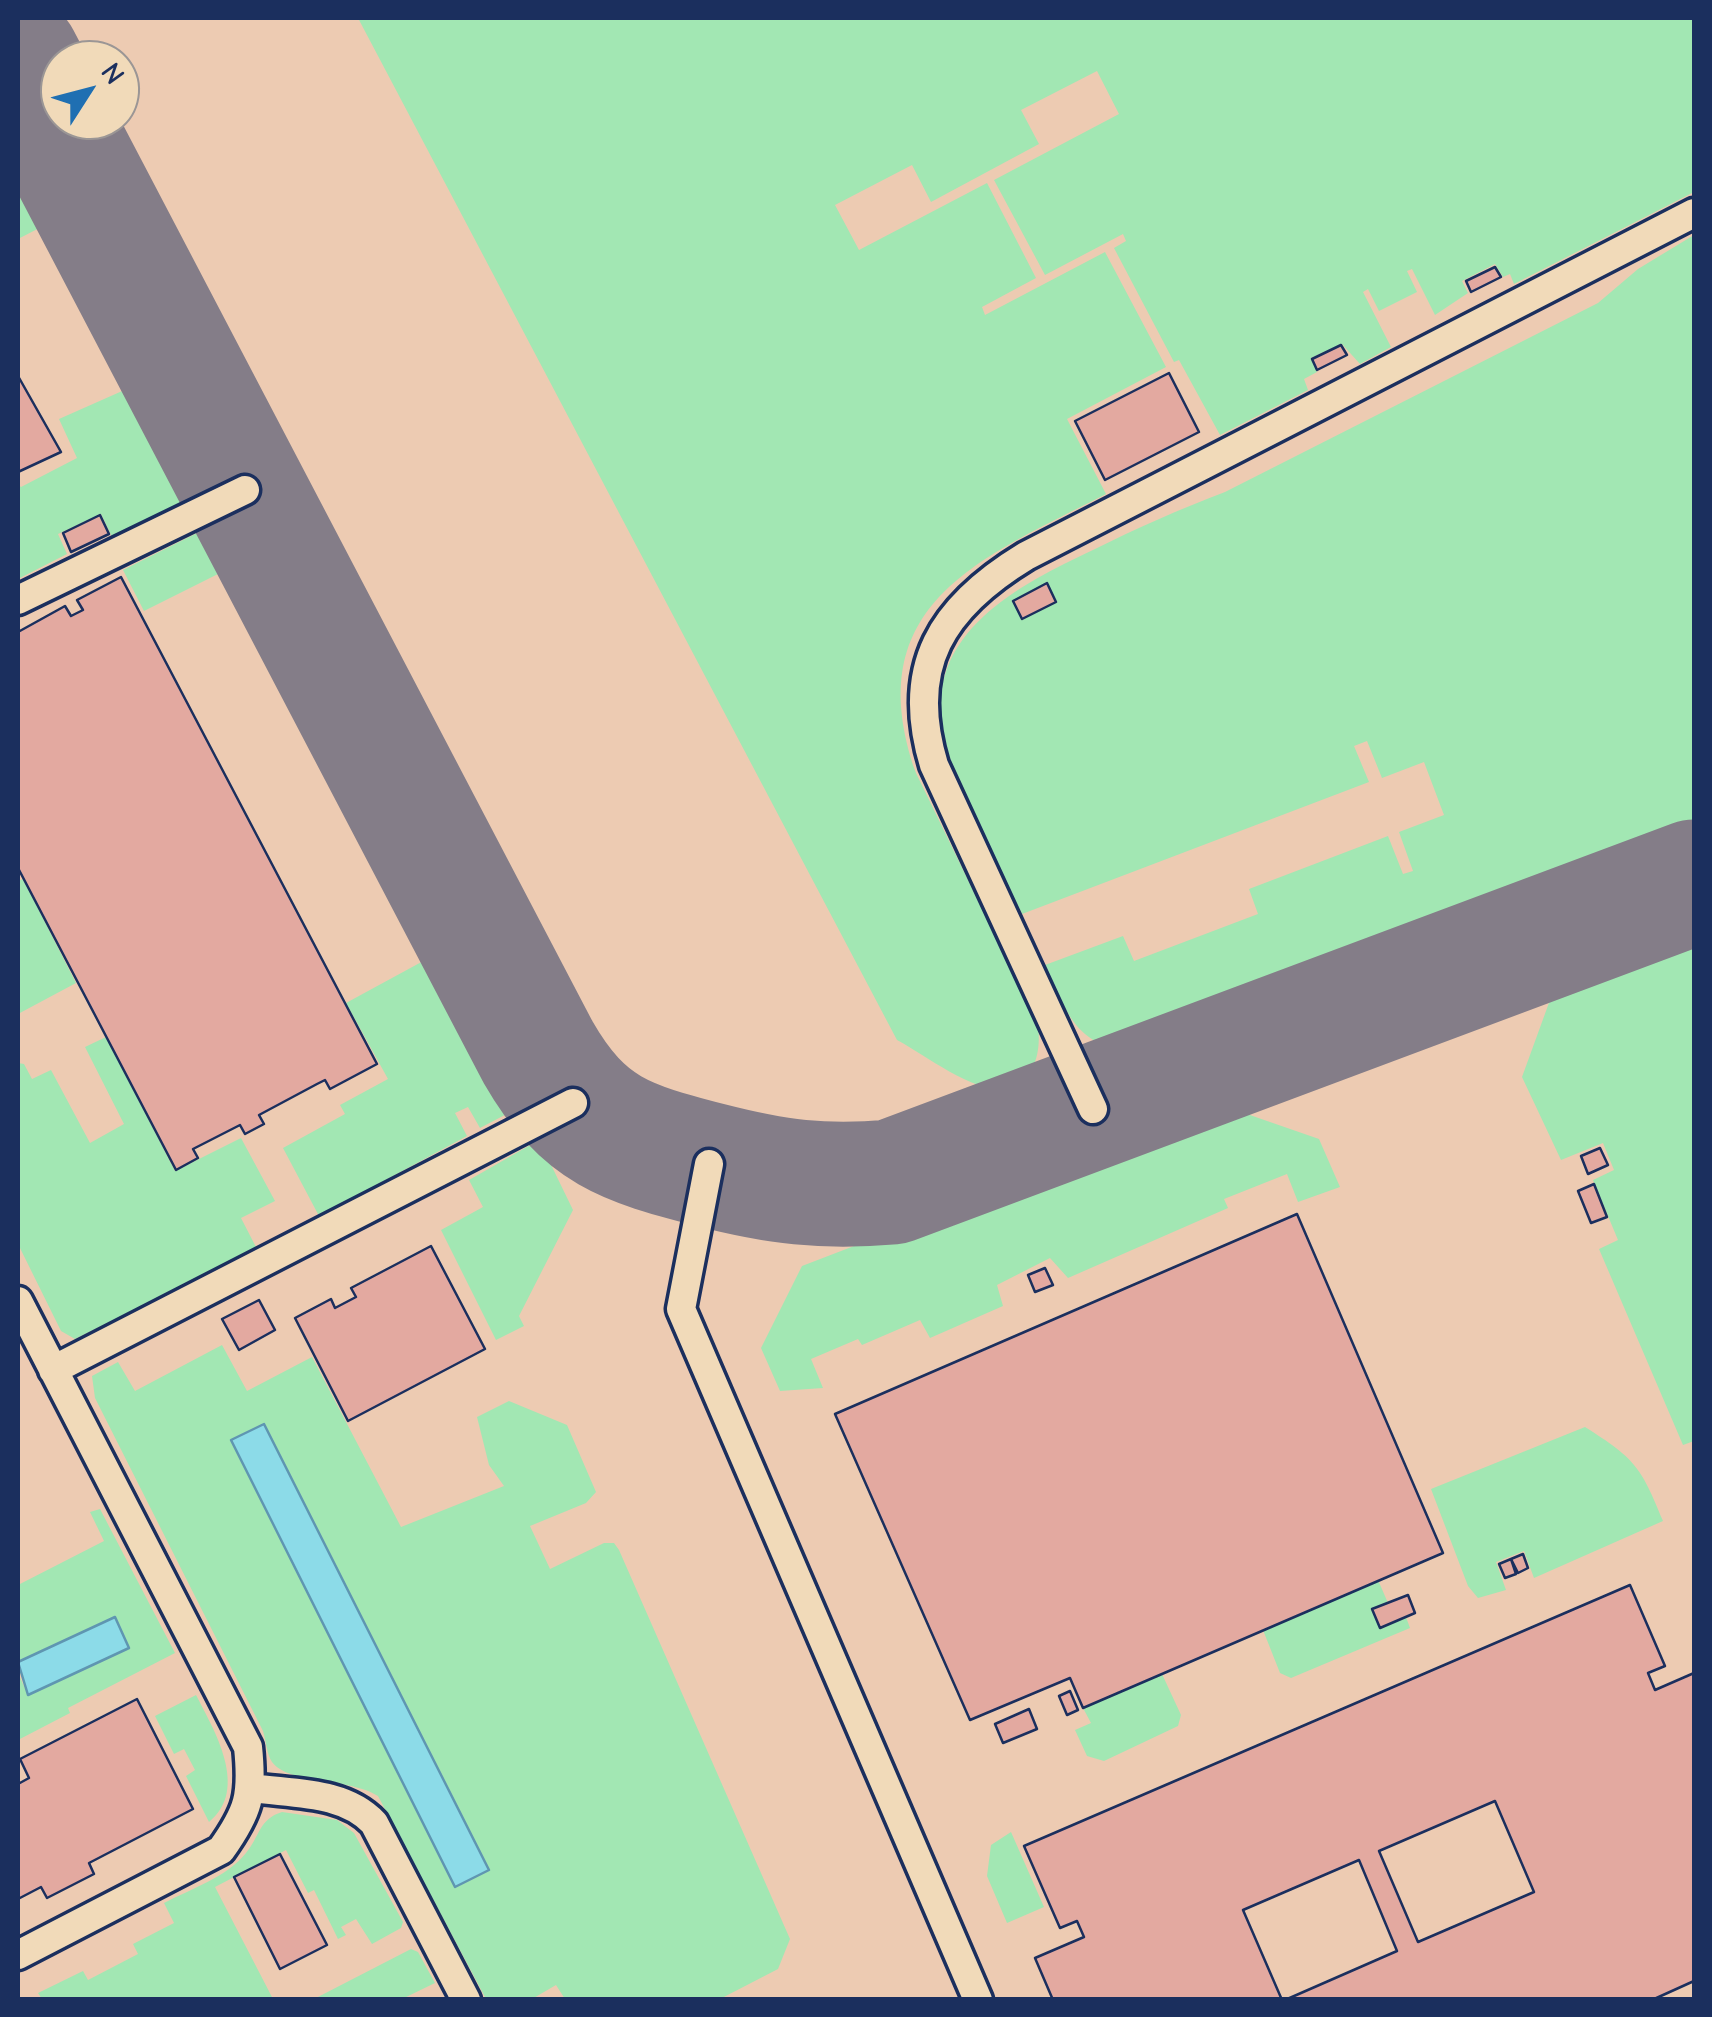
<!DOCTYPE html>
<style>
body{margin:0}
#map{position:relative;width:1712px;height:2017px;overflow:hidden;background:#edcbb2;font-family:"Comic Neue",sans-serif}
canvas{display:block}
.frame{position:absolute;inset:0;border:20px solid #1b2f5e;pointer-events:none}
.north{position:absolute;left:40px;top:40px;width:100px;height:100px;box-sizing:border-box;background:#f1dab9;border:2px solid #9b9695;border-radius:50%;rotate:54deg;font-size:28px;font-weight:700;line-height:40px;text-align:center;color:#1b2f5e}
.north::after{content:'';display:block;margin:auto;width:35px;height:45px;background:#1f6fb2;clip-path:polygon(50% 0,100% 100%,50% 72%,0 100%)}
</style>
<div id="map">
<canvas width="1712" height="2017"></canvas>
<div class="frame"></div>
<div class="north">N</div>
</div>
<script>
const ctx = document.querySelector('canvas').getContext('2d');
ctx.lineJoin = 'round';
function paint(path, color) {
  ctx.fillStyle = color;
  ctx.fill(path, 'evenodd');
}
function trace(path, color, width, dash) {
  ctx.strokeStyle = color;
  ctx.lineWidth = width;
  ctx.lineCap = dash ? 'butt' : 'round';
  ctx.setLineDash(dash || []);
  ctx.stroke(path);
}
paint(new Path2D(`
 M358 18H1694V192L1514 284 1510 274 1503 277 1495 264 1462 281 1468 293 1435 315 1412 269 1407 271 1417 292 1379 311 1368 289 1363 292 1391 347 1360 364 1342 344 1311 358 1317 372 1304 379 1308 390 1220 435 1179 360 1174 362 1114 248 1126 241 1123 234 1045 275 994 180 1119 114 1097 71 1021 110 1039 144 931 202 912 165 835 205 859 250 987 183 1036 278 982 307 985 315 1105 252 1166 367 1067 419 1106 494C982 558 857 603 916 773L1038 1024C1041 1052 1036 1066 1020 1089 980 1099 932 1059 897 1040Z
 M18 157 51 222 18 239Z
 M1694 235V839L1141 1050C1077 1051 1068 1015 1045 965L1123 936 1134 961 1258 914 1249 889 1388 836 1403 874 1413 871 1399 832 1444 815 1424 762 1382 778 1367 741 1354 746 1369 782 1022 914C995 857 956 795 943 733 923 633 1019 585 1093 550 1137 528 1180 509 1225 492L1598 303 1638 269Z
 M138 384 197 494 112 537 101 514 58 534 67 554 18 579V484L21 487 77 458 59 419Z
 M213 525 234 566 144 611 123 570Z
 M23 879 76 983 18 1014V881Z
 M1694 927V1441L1683 1445 1599 1249 1618 1240 1593 1180 1614 1170 1603 1143 1561 1160 1522 1077 1558 978Z
 M438 953 520 1107 480 1128 468 1107 455 1113 467 1136 319 1216 283 1148 345 1114 340 1105 388 1079 346 1003Z
 M106 1037 175 1171 241 1138 275 1201 241 1218 257 1249 75 1339 61 1331 18 1244V1063L24 1064 32 1079 51 1070 90 1143 124 1124 85 1047Z
 M1221 1105 1319 1139 1340 1187 1298 1202 1287 1174 1224 1199 1228 1208 1068 1278 1050 1258 997 1285 1003 1306 930 1338 920 1320 862 1345 858 1339 811 1359 823 1388 780 1391 761 1348 802 1266Z
 M539 1140 573 1210 519 1316 524 1326 496 1340 441 1230 483 1207 469 1180Z
 M222 1345 247 1391 312 1357 401 1527 504 1486 489 1465 477 1417 509 1401 567 1425 596 1492 586 1503 530 1526 550 1569 604 1543H614L619 1550 790 1939 778 1969 720 1999H565L556 1985 532 1999H486L378 1796C351 1778 289 1785 272 1762 267 1755 266 1741 263 1731L95 1398 92 1376 118 1362 135 1391ZM263 1424 489 1870 456 1887 231 1441Z
 M1585 1427C1634 1458 1641 1466 1663 1521L1534 1578 1524 1551 1496 1562 1506 1590 1478 1598 1468 1586 1431 1489Z
 M100 1509 175 1653 68 1708 70 1713 18 1740V1673L28 1695 114 1618 18 1662V1585L104 1541 90 1512Z
 M1378 1580 1388 1603 1372 1609 1380 1627 1406 1617 1410 1628 1291 1678 1280 1673 1263 1630Z
 M1162 1674 1181 1715 1178 1726 1104 1761 1087 1756 1075 1730 1091 1723 1083 1708Z
 M196 1695C214 1730 250 1789 209 1822L186 1776 195 1770 184 1749 174 1754 155 1716Z
 M282 1812 337 1820 354 1833 403 1922 401 1928 372 1944 356 1919 341 1927 346 1935 338 1939 314 1890 308 1893 286 1850 215 1887 273 1999H42L38 1993 83 1971 88 1980 138 1954 133 1944 174 1923 164 1903C191 1889 227 1877 246 1853 260 1836 259 1819 282 1812Z
 M1011 1832 1044 1907 1007 1923 987 1876 991 1845Z
 M411 1949 418 1952 435 1983 402 1999H314Z`), '#a2e7b3');
const water = new Path2D(`
 M264 1424 489 1870 455 1887 231 1440Z
 M115 1617 129 1648 28 1695 18 1662Z`);
paint(water, '#8cdbe8');
trace(water, '#5f96b1', 2.5);
trace(new Path2D(`
 M18 59 538 1052C584 1132 626 1143 710 1165 776 1182 823 1188 892 1182L1694 882`), '#847d88', 125);
const building = new Path2D(`
 M1495 267 1501 277 1471 292 1466 281Z
 M1341 345 1347 355 1317 370 1312 359Z
 M1169 373 1199 432 1105 480 1075 421Z
 M18 376 61 452 18 472Z
 M100 515 109 534 71 552 63 533Z
 M121 577 377 1064 330 1089 325 1080 317 1084 259 1115 264 1124 245 1134 240 1125 193 1149 198 1158 176 1170 18 868V632L65 606 71 616 83 610 77 600Z
 M1047 583 1056 602 1022 619 1013 601Z
 M1600 1148 1608 1165 1588 1174 1581 1156Z
 M1594 1184 1607 1217 1591 1223 1578 1191Z
 M1297 1214 1443 1553 1083 1708 1070 1678 970 1720 835 1414Z
 M431 1246 485 1349 348 1421 295 1318 331 1299 335 1308 356 1297 351 1288Z
 M1045 1268 1053 1285 1035 1292 1028 1275Z
 M259 1300 275 1330 239 1350 222 1319Z
 M1523 1554 1528 1568 1518 1573 1511 1559Z
 M1511 1559 1516 1574 1505 1578 1499 1564Z
 M1630 1585 1665 1666 1648 1673 1655 1690 1694 1673V1981L1652 2000H1285L1397 1951 1359 1860 1243 1910 1282 2000H1053L1035 1958 1084 1937 1077 1921 1060 1928 1024 1846ZM1495 1801 1534 1892 1418 1942 1379 1851Z
 M1408 1595 1415 1613 1380 1628 1372 1609Z
 M1070 1691 1078 1710 1067 1715 1059 1696Z
 M137 1699 193 1809 89 1863 94 1874 47 1898 41 1887 18 1899V1784L29 1778 20 1759Z
 M1029 1709 1037 1729 1003 1743 995 1724Z
 M280 1854 327 1945 280 1969 234 1877Z`);
paint(building, '#e3a9a0');
trace(building, '#1b2f5e', 2.5);
const lane = new Path2D(`
 M18 600 245 490
 M1093 1109 934 765C904 666 942 607 1026 556L1694 213
 M709 1164 681 1309 978 2000
 M18 1301 248 1747C253 1795 249 1811 221 1850L18 1955
 M53 1370 573 1103
 M252 1788C294 1794 344 1791 374 1823L466 2000`);
trace(lane, '#1b2f5e', 35);
trace(lane, '#f1dab9', 28);
</script>
